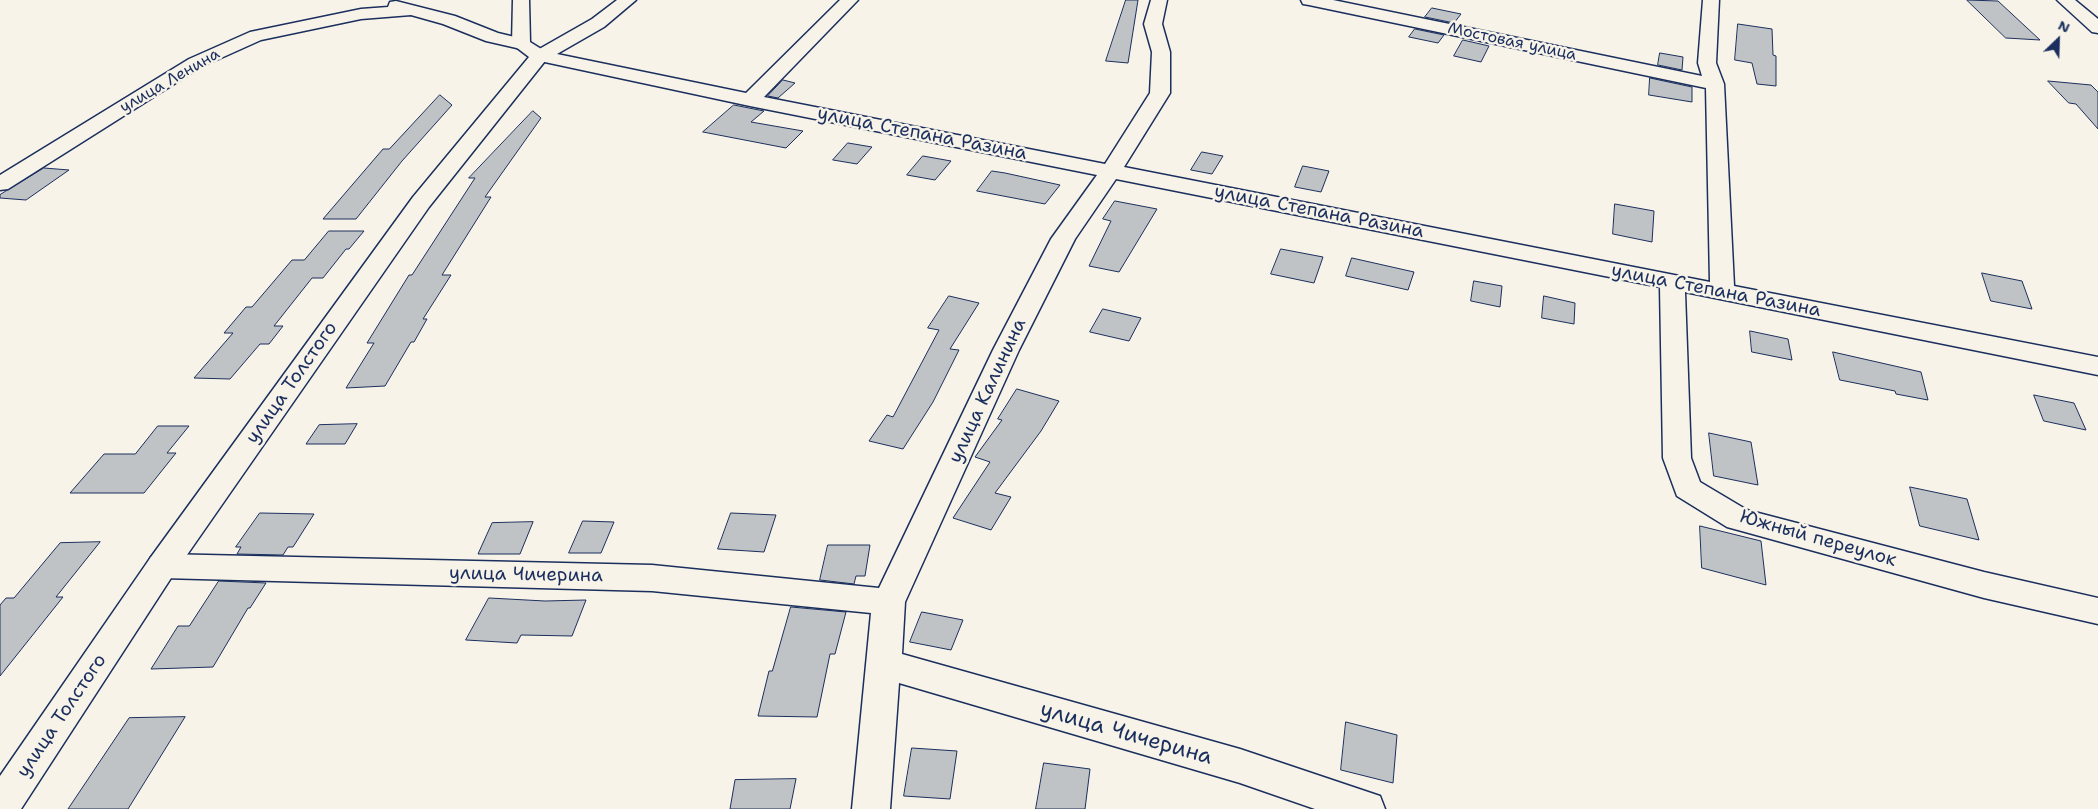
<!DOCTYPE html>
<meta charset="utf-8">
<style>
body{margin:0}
#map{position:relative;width:2098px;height:809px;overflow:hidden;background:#f7f3e8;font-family:"Shantell Sans",sans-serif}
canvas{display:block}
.north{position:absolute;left:2033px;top:15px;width:50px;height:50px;-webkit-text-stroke:4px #f7f3e8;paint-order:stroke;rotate:24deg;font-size:14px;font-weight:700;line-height:20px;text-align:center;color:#1b2f5e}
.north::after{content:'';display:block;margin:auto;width:18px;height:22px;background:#1b2f5e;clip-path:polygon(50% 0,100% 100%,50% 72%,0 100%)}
</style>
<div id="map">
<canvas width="2098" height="809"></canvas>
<div class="north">N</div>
</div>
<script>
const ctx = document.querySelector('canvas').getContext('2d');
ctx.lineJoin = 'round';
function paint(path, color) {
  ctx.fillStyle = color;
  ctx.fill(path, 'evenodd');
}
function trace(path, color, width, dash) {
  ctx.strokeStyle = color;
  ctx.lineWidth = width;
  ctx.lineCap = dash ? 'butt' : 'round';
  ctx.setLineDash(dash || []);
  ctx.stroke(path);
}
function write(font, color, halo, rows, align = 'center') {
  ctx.font = font + ' "Shantell Sans",sans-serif';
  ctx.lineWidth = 5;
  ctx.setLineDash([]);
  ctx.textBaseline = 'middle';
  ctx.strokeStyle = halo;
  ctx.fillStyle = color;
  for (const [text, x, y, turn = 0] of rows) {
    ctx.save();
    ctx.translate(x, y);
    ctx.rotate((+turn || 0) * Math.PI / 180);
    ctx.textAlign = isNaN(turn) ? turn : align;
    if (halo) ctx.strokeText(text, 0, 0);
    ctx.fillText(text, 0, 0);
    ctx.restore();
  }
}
const building = new Path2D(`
 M1126 0H1138L1128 63 1106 61Z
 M1967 0 1998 1 2040 40 2006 38Z
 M1432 8 1461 14 1454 23 1425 17Z
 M1738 24 1772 29 1773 55 1776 56V86L1757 84 1752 63 1735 60Z
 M1415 29 1444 35 1438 43 1409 37Z
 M1463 40 1489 46 1481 62 1454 56Z
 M1660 53 1683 57 1682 70 1658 65Z
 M1650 78 1692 87V102L1649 95Z
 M783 80 795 83 778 98 768 96Z
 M2048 81 2091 85 2098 92V129L2076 104 2069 103Z
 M440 95 452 105 402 161 356 219H323L383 149H389Z
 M734 105 764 111 751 122 803 131 786 148 703 132Z
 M533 111 541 118 485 197H491L442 275H451L423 319H427L414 342H411L385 386 346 388 374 343H367L409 275H412L475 178H469Z
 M848 143 872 147 857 164 833 160Z
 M1202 152 1223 156 1212 174 1191 170Z
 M923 156 951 161 935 180 907 175Z
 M1303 166 1329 171 1321 192 1295 187Z
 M44 168 69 170 26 200 0 198V195Z
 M992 171 1005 173 1060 185 1045 204 977 191Z
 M1115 201 1157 209 1119 272 1089 266 1111 221 1103 219Z
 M1615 204 1654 211 1652 242 1613 234Z
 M329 231H364L349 249H346L323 278H312L274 326H283L269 344H260L230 379 194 378 233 333H224L246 307H252L292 260H304Z
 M1281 249 1323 257 1314 283 1271 274Z
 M1352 258 1414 272 1408 290 1346 276Z
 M1982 273 2022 281 2032 309 1991 301Z
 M1474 281 1502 286 1500 307 1471 301Z
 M949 296 979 303 950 349 959 350 933 402 903 449 869 441 887 415 893 417 939 330 928 328Z
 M1544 296 1575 303 1574 324 1542 318Z
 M1103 309 1141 318 1129 341 1090 332Z
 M1750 331 1788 339 1792 360 1752 352Z
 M1833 352 1921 372 1928 400 1896 394 1895 391 1840 380Z
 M1017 389 1059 401 1041 431 995 493 1011 497 991 530 953 518 990 462 975 457 1002 420 998 419Z
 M2034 395 2074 403 2086 430 2044 421Z
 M357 424 345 444H306L319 425Z
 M158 426H189L167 453H176L144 493H70L104 454H135Z
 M1709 433 1751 442 1758 485 1714 476Z
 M1910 487 1967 499 1979 540 1920 526Z
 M260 513 314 514 293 547H288L283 555 237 554 241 547H236Z
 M731 513 776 515 764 552 718 549Z
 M583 521 614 522 601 553H569Z
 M533 522 520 554H478L492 523Z
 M1700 526 1761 541 1766 585 1702 568Z
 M100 542 56 597H63L0 676V605L6 598H14L60 543Z
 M828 545H870L865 576H856L854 584 820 580Z
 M219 581 266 583 250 608H248L213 667 151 669 178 626H189Z
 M489 598 545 601 586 600 572 636 521 635 517 643 466 640Z
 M791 607 846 612 835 654H830L817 717 758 716 769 671H772Z
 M922 612 963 620 951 650 910 642Z
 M185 717 128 809H68L129 718Z
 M1346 722 1397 735 1393 783 1341 770Z
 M912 748 957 751 950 799 904 796Z
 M1044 763 1090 769 1085 809H1036Z
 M796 779 790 809H730L735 780Z`);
paint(building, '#c0c3c5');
trace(building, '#1b2f5e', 1);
const minor = new Path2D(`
 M617 0H636L604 27 557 54 746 93 840 0H858L764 97 1105 164 1150 93 1152 52 1144 24 1151 0H1167L1162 24 1170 52V93L1124 167 1710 282 1706 88 1309 5 1303 4 1301 0H1333L1702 76 1698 63 1703 0H1719L1716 63 1724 84 1734 286 2098 357V375L1685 292 1691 458 1700 482 1747 510 1984 572 2098 598V624L1984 598 1738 530 1727 527 1677 496 1663 458 1660 287 1116 179 1075 239 1019 350 905 602 902 654 1240 749 1380 796 1385 809H1315L1240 783 899 683 890 809H852L871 613 652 591 162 578 151 575 146 566 151 557 162 554 652 565 879 588 993 350 1051 239 1097 175 750 106 540 61 534 60 531 56 534 52 592 19Z
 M2057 0H2075L2098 19V33L2092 32Z
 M396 1 455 16 498 33 527 40 530 44 527 48 521 49 486 41 443 24 411 15 361 19 261 40 201 67 8 189 0 190V175L189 59 250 32 361 9 388 7 390 2Z`);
const major = new Path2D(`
 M513 0H529L530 42 546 52 549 56 429 207 173 575 21 809H0V776L151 557 413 197 529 57 512 44Z`);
trace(minor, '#1b2f5e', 3);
trace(major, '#1b2f5e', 3);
paint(minor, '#f7f3e8');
paint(major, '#f7f3e8');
write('16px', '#1b2f5e', '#f7f3e8', [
 ["Мостовая улица",1512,42,12],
 ["улица Ленина",170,81,-30]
]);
write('19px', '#1b2f5e', '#f7f3e8', [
 ["улица Степана Разина",922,134,11],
 ["улица Степана Разина",1319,212,11],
 ["улица Степана Разина",1716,291,11],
 ["улица Толстого",292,383,-55],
 ["улица Калинина",988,391,-65],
 ["Южный переулок",1818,539,16],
 ["улица Чичерина",526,575,1],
 ["улица Толстого",62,716,-56]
]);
write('22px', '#1b2f5e', '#f7f3e8', [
 ["улица Чичерина",1126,734,16]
]);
</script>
